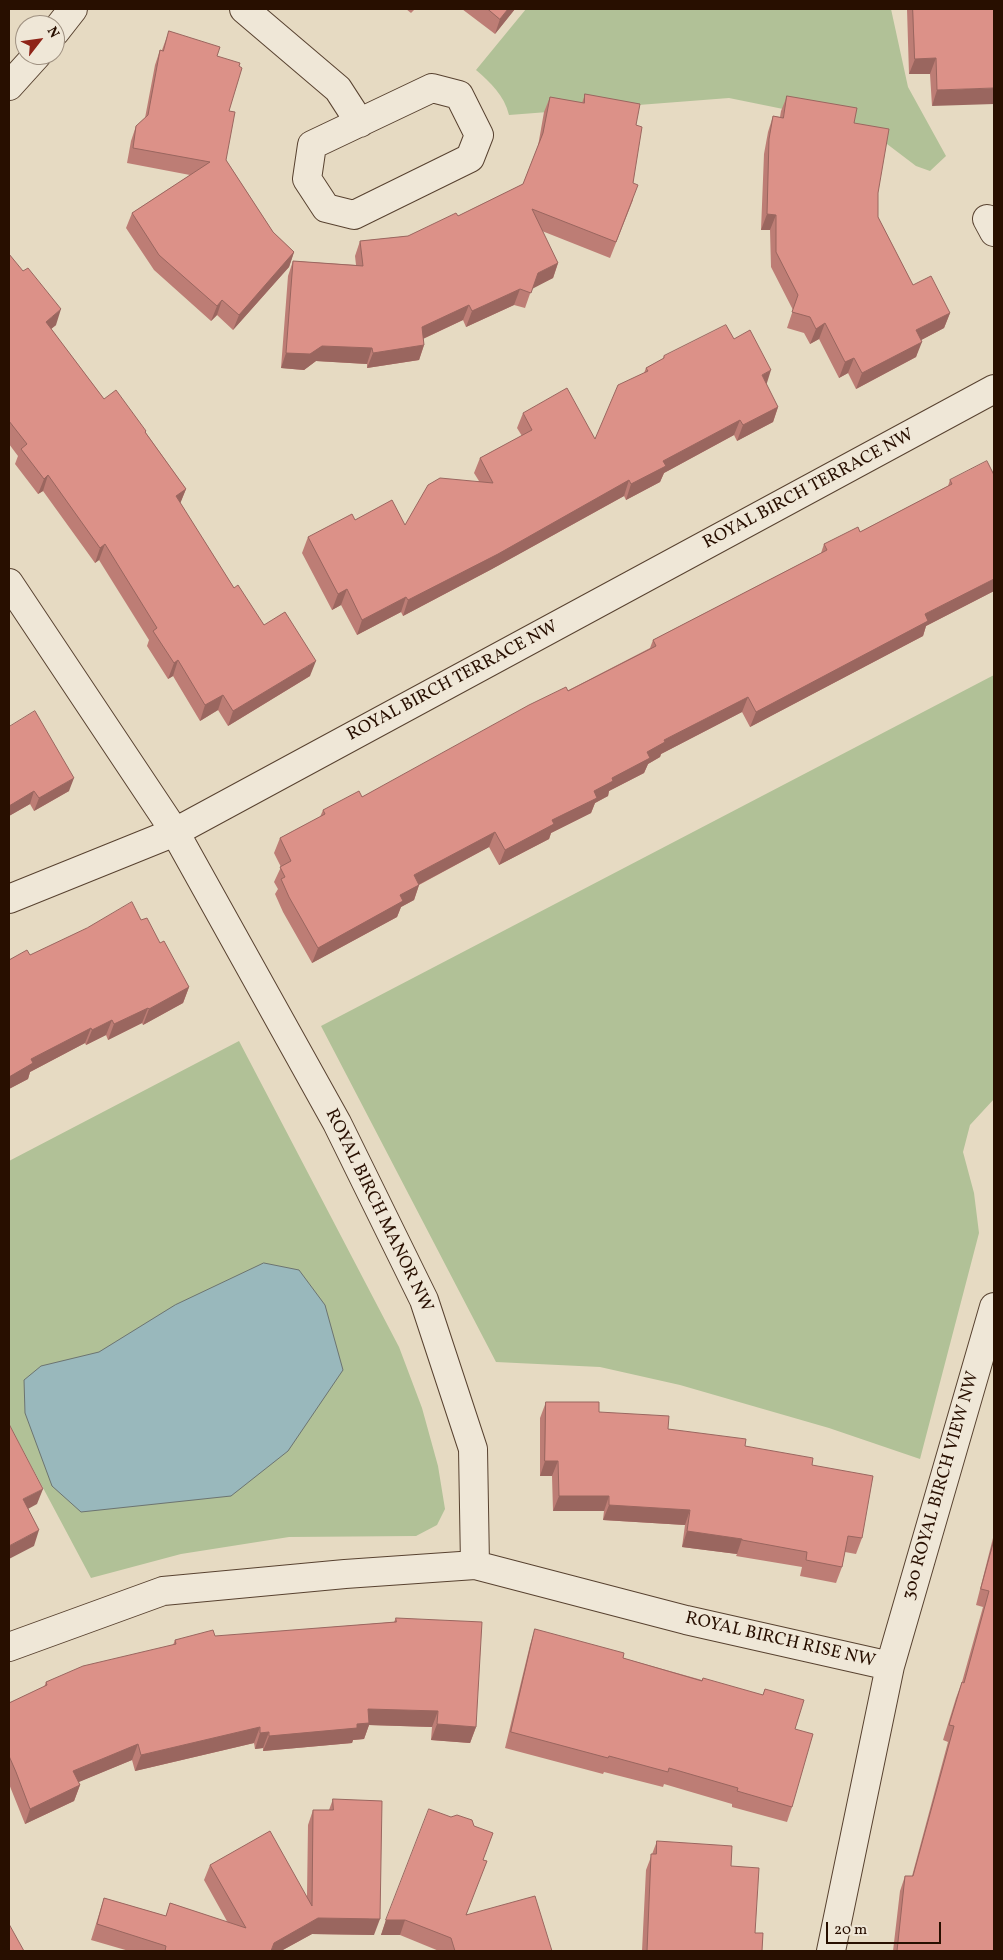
<!DOCTYPE html>
<style>
body{margin:0}
#map{position:relative;width:1003px;height:1960px;overflow:hidden;background:#e6dac2;font-family:Vollkorn,serif}
canvas{display:block}
.frame{position:absolute;inset:0;border:10px solid #280f00;pointer-events:none}
.north{position:absolute;left:15px;top:15px;width:50px;height:50px;box-sizing:border-box;background:#efe7d7;border:1px solid #9f9181;border-radius:50%;rotate:60deg;font-size:14px;font-weight:700;line-height:20px;text-align:center;color:#280f00}
.north::after{content:'';display:block;margin:auto;width:18px;height:22px;background:#8f2418;clip-path:polygon(50% 0,100% 100%,50% 72%,0 100%)}
.scale{position:absolute;left:826px;top:1922px;width:115px;height:22px;box-sizing:border-box;border:2px solid #280f00;border-top:0;padding-left:6px;font-size:15px;line-height:18px;white-space:nowrap;color:#280f00;-webkit-text-stroke:4px #efe7d7;paint-order:stroke}
</style>
<div id="map">
<canvas width="1003" height="1960"></canvas>
<div class="frame"></div>
<div class="north">N</div>
<div class="scale">20 m</div>
</div>
<script>
const ctx = document.querySelector('canvas').getContext('2d');
ctx.lineJoin = 'round';
function paint(path, color) {
  ctx.fillStyle = color;
  ctx.fill(path, 'evenodd');
}
function trace(path, color, width, dash) {
  ctx.strokeStyle = color;
  ctx.lineWidth = width;
  ctx.lineCap = dash ? 'butt' : 'round';
  ctx.setLineDash(dash || []);
  ctx.stroke(path);
}
function write(font, color, halo, rows, align = 'center') {
  ctx.font = font + ' Vollkorn,serif';
  ctx.lineWidth = 4;
  ctx.setLineDash([]);
  ctx.textBaseline = 'middle';
  ctx.strokeStyle = halo;
  ctx.fillStyle = color;
  for (const [text, x, y, turn = 0] of rows) {
    ctx.save();
    ctx.translate(x, y);
    ctx.rotate((+turn || 0) * Math.PI / 180);
    ctx.textAlign = isNaN(turn) ? turn : align;
    if (halo) ctx.strokeText(text, 0, 0);
    ctx.fillText(text, 0, 0);
    ctx.restore();
  }
}
paint(new Path2D(`
 M526 9H891L908 87 946 156 930 171 916 166 862 125 729 98 509 115C504 95 491 83 476 70Z
 M994 675V1099L970 1125 963 1152 974 1193 979 1233 920 1459 829 1428 680 1385 600 1367 496 1362 321 1026Z
 M239 1041 399 1347 422 1408 438 1466 445 1509 437 1525 416 1536 289 1537 181 1554 91 1578 9 1424V1161Z`), '#b1c197');
const water = new Path2D(`
 M264 1263 299 1270 325 1305 343 1370 288 1451 231 1496 81 1512 52 1486 25 1413 24 1380 41 1366 99 1352 175 1305Z`);
paint(water, '#99b8bc');
trace(water, '#6c7471', 1);
const minor = new Path2D(`
 M244 9 338 89 360 123
 M55 32 73 9
 M9 86 37 55
 M432 88 459 95 479 135 470 158 354 215 326 208 307 179 312 145Z
 M987 219 994 232
 M9 583 175 832 994 389
 M9 899 175 832 337 1123 424 1300 473 1449 475 1565 345 1574 163 1591 9 1647
 M475 1565 686 1620 890 1666 831 1951
 M890 1666 994 1307`);
trace(minor, '#584230', 30);
trace(minor, '#efe7d7', 28);
paint(new Path2D(`
 M406 9H415L411 13Z
 M462 9H515L495 34Z
 M907 9H994L932 106 930 74H909Z
 M169 31 217 56 229 111 226 160 273 232 294 252 289 267 233 330 217 315 211 321 154 270 126 228 132 213 190 175 127 163 131 141 136 126 145 118 155 65 160 50H162Z
 M585 94 636 125 633 183V200L610 258 542 231 558 263 553 278 532 288 525 308 514 305 466 327 463 320 423 339 424 345 419 360 367 368V364L316 361 304 370 281 368 288 276 293 261 356 265 355 256 360 241 408 236 458 216 523 184 538 146 544 112 550 97 582 103Z
 M787 96 854 123 878 193V217L913 285 950 313 944 328 921 340 916 357 856 389 848 373 839 378 819 339 810 344 804 333 787 328 793 310 771 267 770 230H761L764 154 768 132 773 116 780 117 781 111Z
 M9 254 56 325 51 329 104 399 146 431V433L186 489 180 503 234 588 264 625 310 676 228 726 218 710 200 721 173 676 168 679 147 646 149 640 99 560 95 563 43 491 38 494 15 464 18 456 9 444Z
 M734 339 766 384 778 407 773 422 737 441 734 435 664 473 660 482 626 500 624 496 492 569 403 616 401 612 357 635 341 605 332 610 302 553 308 537 355 520 405 525 479 481 474 473 480 458 522 436 517 428 523 413 595 439 644 373 646 368 663 359 664 356Z
 M994 475V591L926 626 923 636 750 727 742 712 661 754 660 757 648 764 644 773 609 791 608 796 595 803 591 813 551 833 549 839 499 865 489 847 419 885 414 900 401 907 397 917 312 963 283 912 275 894 278 889 274 882 281 867 274 853 280 838 320 817 323 810 362 797 650 648 653 640 821 553 824 544 860 532 948 486 950 480Z
 M9 727 69 791 34 811 30 804 9 816Z
 M141 920 160 943 189 987 183 1003 143 1025 142 1023 108 1040 106 1035 86 1045 85 1043 30 1072 28 1079 9 1089V960L30 955Z
 M546 1402 599 1412 668 1429 745 1446 812 1465 862 1538 856 1554 845 1552 842 1567 836 1583 800 1576 802 1567 736 1556 737 1554 682 1547 685 1525 603 1520 604 1511H553L552 1476H540V1418Z
 M994 1534V1951H893L900 1891 905 1876H912L948 1742 943 1740 956 1698 962 1682 983 1607 976 1605Z
 M396 1618 476 1727 470 1743 431 1740 432 1727 369 1725 364 1739 353 1740 352 1743 263 1751V1748L255 1749 254 1743 135 1771 132 1760 78 1782 80 1785 74 1801 25 1824 9 1784V1703L44 1687 46 1682 173 1645 175 1640 394 1622Z
 M535 1629 623 1658 702 1680 763 1695 765 1689 795 1729 792 1807 787 1822 732 1807V1804L664 1784 663 1787 604 1772 603 1774 505 1748 530 1645Z
 M333 1799 374 1935 312 1934 281 1951H129L91 1940 104 1898 166 1916 170 1903 228 1923 204 1880 210 1865 307 1896 308 1825 313 1810H329Z
 M657 1841 731 1866 755 1933 762 1951H642L646 1870Z
 M483 1860 466 1915 552 1951H439L400 1935H381L386 1920Z`), '#bd7d75');
paint(new Path2D(`
 M508 9H515L495 34 500 19Z
 M936 58 930 74H909L915 59Z
 M994 88V104L932 106 937 90Z
 M767 214 776 215 770 230H761Z
 M294 252 289 267 233 330 239 315Z
 M558 263 553 278 532 289 538 273Z
 M520 289 514 305 466 327 472 311Z
 M222 300 217 315 211 321 217 306Z
 M469 305 463 320 416 342 422 327Z
 M61 309 56 325 40 338 46 322Z
 M950 313 944 328 910 346 916 330Z
 M825 323 819 339 810 344 816 329Z
 M922 342 916 357 856 389 862 373Z
 M424 345 419 360 367 368 373 353Z
 M322 346 372 348 367 364 316 361 304 370 281 368 286 353Z
 M854 358 848 373 839 378 845 362Z
 M771 370 766 386 762 375Z
 M778 407 773 422 737 441 743 425Z
 M740 420 734 435 664 473 660 482 626 500 631 484 663 461Z
 M48 475 43 491 38 494 44 479Z
 M629 480 624 496 492 569 403 616 408 600Z
 M186 489 180 504 176 496Z
 M105 544 99 560 95 563 100 548Z
 M994 579V591L926 626 923 636 750 727 756 712 925 614Z
 M347 589 341 605 332 610 338 594Z
 M406 597 401 612 357 635 362 620Z
 M178 660 173 676 168 679 174 663Z
 M316 661 310 676 228 726 233 711Z
 M223 695 218 710 200 721 205 705Z
 M748 697 742 712 661 754 660 757 648 764 644 773 609 791 608 796 595 803 591 813 551 833 549 839 499 865 505 850 552 820 594 791 647 752 664 740Z
 M74 778 69 791 34 811 39 798Z
 M34 791 30 804 9 816V806Z
 M495 832 489 847 418 885H419L414 900 401 907 397 917 312 963 318 948 400 895 414 875Z
 M189 987 183 1003 143 1025 149 1009Z
 M148 1008 142 1023 108 1040 114 1024Z
 M112 1020 106 1035 86 1045 92 1030Z
 M91 1028 85 1043 30 1072 28 1079 9 1089V1077L31 1059Z
 M545 1461H558L552 1476H540Z
 M43 1489 37 1504 17 1515 23 1499Z
 M559 1496H609L604 1511H553Z
 M609 1505 690 1510 685 1525 603 1520Z
 M39 1530 34 1546 9 1559V1546Z
 M687 1531 742 1539 737 1554 682 1547Z
 M368 1709 438 1711 432 1727 369 1725 364 1739 353 1740 352 1743 263 1751 269 1736 357 1724Z
 M437 1724 476 1727 470 1743 431 1740Z
 M260 1727 254 1743 135 1771 141 1755Z
 M269 1732 263 1748 255 1749 260 1733Z
 M138 1744 132 1760 67 1787 73 1771Z
 M80 1785 74 1801 25 1824 30 1809Z
 M318 1918 380 1919 374 1935 312 1934 281 1951H271L274 1943Z
 M386 1920H405L400 1935H381Z`), '#9a665f');
const building = new Path2D(`
 M488 9H508L500 19Z
 M913 9H994V88L937 90 936 58 915 59Z
 M169 31 220 47 217 56 240 63 239 66 242 68 229 111 235 112 226 160 273 232 294 252 239 315 222 300 217 306 159 255 132 213 210 162 133 148 136 126 148 115 160 50 163 51Z
 M585 94 640 104 636 125 642 127 633 183 638 185 616 242 532 209 558 263 538 273 531 293 520 289 472 311 469 305 422 327 424 345 373 353 372 348 322 346 310 354 286 353 293 261 363 266 360 241 408 236 456 213 458 216 523 184 543 133 550 97 584 103Z
 M787 96 857 108 854 123 889 129 878 193V217L913 285 931 276 950 313 916 330 922 342 862 373 854 358 845 362 825 323 816 329 810 317 792 312 798 295 776 252V215L767 214 769 139 773 116 783 118Z
 M9 254 23 271 28 268 61 309 46 322 104 399 116 390 146 431 145 432 186 489 176 496 234 588 238 585 264 625 285 612 316 661 233 711 223 695 205 705 178 660 174 663 153 631 157 628 105 544 100 548 48 475 44 479 21 449 27 444 9 421Z
 M726 325 734 339 750 330 771 370 762 375 778 407 743 425 740 420 663 461 666 466 631 484 629 480 498 554 408 600 406 597 362 620 347 589 338 594 308 537 352 514 355 520 392 500 405 525 428 485 440 478 493 483 480 458 532 430 523 413 567 388 595 439 618 385 648 371 646 368 664 358V356Z
 M987 461 994 475V579L925 614 928 621 756 712 748 697 664 740 665 742 647 752 650 758 612 778 613 781 594 791 597 798 552 820 554 824 505 850 495 832 414 875 419 885 400 895 403 901 318 948 289 897 281 879 285 877 280 867 291 861 280 838 325 814 323 810 359 791 362 797 529 705 566 687 568 691 656 646 653 640 827 550 824 544 858 527 860 532 952 484 950 480Z
 M35 711 74 778 39 798 34 791 9 806V727Z
 M132 902 141 920 147 918 160 943 164 941 189 987 149 1009 148 1008 114 1024 112 1020 92 1030 91 1028 31 1059 33 1063 9 1077V960L27 950 30 955 87 928Z
 M546 1402H599V1412L669 1416 668 1429 746 1439 745 1446 813 1458 812 1465 873 1476 862 1538 848 1536 842 1567 806 1560 807 1552 742 1540V1539L687 1531 690 1510 609 1505V1496H559L558 1461H545Z
 M9 1424 43 1489 23 1499 39 1530 9 1546Z
 M994 1540V1951H897L905 1876H913L954 1726 949 1725 962 1682 964 1683 989 1591 981 1589Z
 M396 1618 482 1622 476 1727 437 1724 438 1711 368 1709 369 1723 357 1724V1728L269 1736V1732L260 1733V1727L141 1755 138 1744 73 1771 80 1785 30 1809 16 1772 9 1756V1703L47 1685 46 1682 83 1666 176 1644 175 1640 213 1630 215 1636 396 1622Z
 M535 1629 624 1653 623 1658 702 1681 703 1678 763 1695 765 1689 804 1700 795 1729 813 1734 792 1807 737 1791 738 1788 669 1768 668 1772 609 1756 608 1758 511 1732Z
 M333 1799 382 1801 380 1919 318 1918 274 1943 271 1951H165L166 1946 97 1924 104 1898 166 1916 170 1903 246 1928 210 1865 270 1831 312 1906 313 1810H333Z
 M429 1809 451 1817 457 1815 472 1820 474 1826 493 1833 483 1860 487 1861 466 1915 535 1896 552 1951H455L451 1938 405 1920H386Z
 M657 1841 732 1846 731 1866 759 1868 755 1933H763L762 1951H647L651 1854H656Z
 M9 1924 24 1951H9Z`);
paint(building, '#dc9188');
trace(building, '#9a665f', 1);
write('18px', '#280f00', '#efe7d7', [
 ["ROYAL BIRCH TERRACE NW",809,490,-28],
 ["ROYAL BIRCH TERRACE NW",453,682,-28],
 ["ROYAL BIRCH MANOR NW",378,1211,64],
 ["300 ROYAL BIRCH VIEW NW",942,1486,-74],
 ["ROYAL BIRCH RISE NW",780,1641,13]
]);
</script>
